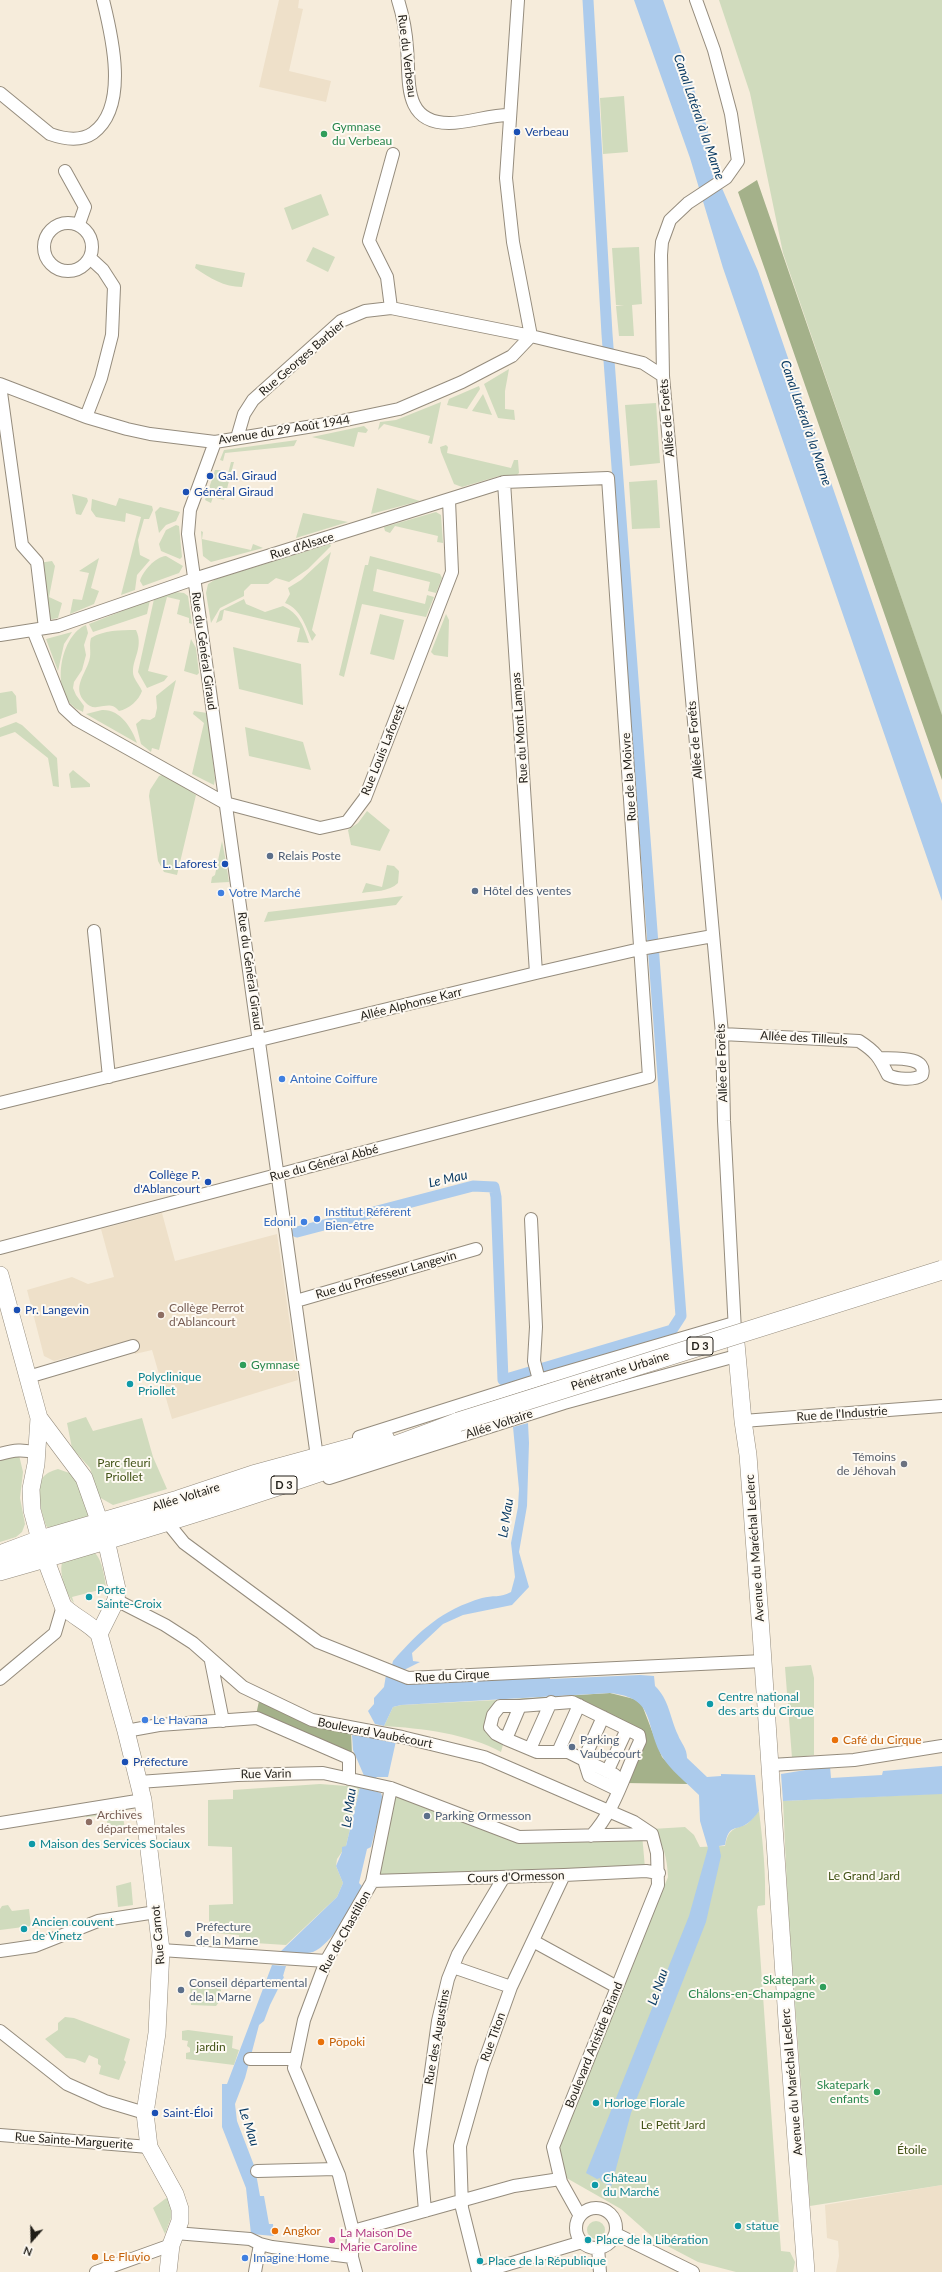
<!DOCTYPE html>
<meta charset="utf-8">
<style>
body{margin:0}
#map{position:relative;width:942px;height:2272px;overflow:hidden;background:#f6ecdb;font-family:Lato,sans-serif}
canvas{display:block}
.north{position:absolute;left:12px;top:2220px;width:40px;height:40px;-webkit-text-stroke:3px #fefaf3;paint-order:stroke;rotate:200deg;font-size:11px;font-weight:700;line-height:16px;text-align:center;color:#201d17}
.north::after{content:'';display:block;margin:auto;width:14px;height:18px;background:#201d17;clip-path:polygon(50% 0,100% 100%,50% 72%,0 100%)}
</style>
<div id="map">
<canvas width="942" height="2272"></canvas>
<div class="north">N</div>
</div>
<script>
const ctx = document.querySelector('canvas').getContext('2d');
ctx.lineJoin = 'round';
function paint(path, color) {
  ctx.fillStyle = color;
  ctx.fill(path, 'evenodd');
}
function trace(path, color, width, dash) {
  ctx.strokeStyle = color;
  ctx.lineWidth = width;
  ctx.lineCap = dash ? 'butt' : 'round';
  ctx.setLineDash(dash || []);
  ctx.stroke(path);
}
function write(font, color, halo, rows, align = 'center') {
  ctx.font = font + ' Lato,sans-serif';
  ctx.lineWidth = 4;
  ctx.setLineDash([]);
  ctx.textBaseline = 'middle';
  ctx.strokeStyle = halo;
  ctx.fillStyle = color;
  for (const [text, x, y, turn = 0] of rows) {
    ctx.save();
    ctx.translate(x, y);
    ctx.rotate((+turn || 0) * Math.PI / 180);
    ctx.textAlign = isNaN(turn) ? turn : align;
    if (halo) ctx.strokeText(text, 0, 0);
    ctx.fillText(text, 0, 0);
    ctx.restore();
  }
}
paint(new Path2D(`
 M279 0H299L298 8 303 9 289 71 331 81 326 102 259 87Z
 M162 1213 175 1261 277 1234 298 1380 172 1419 152 1350 135 1354 131 1340 54 1361 44 1356 27 1290 72 1277 88 1284 114 1277 101 1229Z
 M942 2185V2272H836L839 2256 838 2241 827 2238 825 2205Z`), '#eee0c9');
paint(new Path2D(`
 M719 0H942V716L783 253 750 93Z
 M624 96 628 152 603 154 600 98Z
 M321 194 329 215 292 230 284 208Z
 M313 247 335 257 328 272 306 261Z
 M639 247 642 304 632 305 634 336H619L616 306 624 305H616L612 248Z
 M196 264 245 273 242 287C224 287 210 278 195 268Z
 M509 369 505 391V409L514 410 515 420 498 418 484 384Z
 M479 386 480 389 467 409 447 405 449 399Z
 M483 394 492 415 472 411Z
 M441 402 432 444 428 443 430 436 384 424 378 430 380 422 396 420Z
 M656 403 660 463 630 466 625 405Z
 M364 426 368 430 366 433 358 432 354 447 312 437Z
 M297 440 294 446 225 453 223 461 220 460 224 450Z
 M446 445 448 447 447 453 511 468 514 460H518L519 473 517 475 499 476 462 487 454 484 441 452 440 447Z
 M231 462H234L224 500 213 497 211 503 205 500 215 470H221L219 480 226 482Z
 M657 480 660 528 632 529 629 482Z
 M377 488 420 501 371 514Z
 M72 494 87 498 88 501 81 515 76 514Z
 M119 498 152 506 153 510 149 519H144L138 540 140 555 150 560 137 575 135 590 121 595 141 517 126 513 125 522 96 517 91 510 92 499 116 506Z
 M160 507 180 512 176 521 166 525 159 533 155 512Z
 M436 512 441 515 443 543 437 542 438 536 395 526 390 533 385 531 384 527Z
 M303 513 348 522 296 538Z
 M176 525 179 526 182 557 180 559 161 551 159 544 166 530Z
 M201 531 203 532 202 539 251 550 253 544 263 548 211 562 203 556Z
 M330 544 331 546 308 569 289 582 276 578 268 584H251L244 591V596L220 608 211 623 206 593 208 584 216 579Z
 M331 552 312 630 316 635 312 641C306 627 301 609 285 603L290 594 288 588 301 580Z
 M166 556 183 566 179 573 143 586 140 581C143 571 155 557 166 556Z
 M370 556 440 574 442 578 436 593 428 591 430 582 377 569 373 591 425 604 427 595 434 597 426 617 362 604 344 677 339 675 365 565H368Z
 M99 558 91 588 99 591 94 604 70 614 73 599 82 600 89 573 79 571Z
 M52 561 55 566 49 597 62 603 58 618 37 622 32 564Z
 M175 592 184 593 188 596 192 624 189 623V618L177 614 180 600 167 597 148 671 168 676 164 681 147 688 138 672 154 599Z
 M244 599 246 604 265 612 283 606C299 613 304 627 309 643L297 642 300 628 224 610 222 620 216 623 220 611Z
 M150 600 147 614 93 632 89 624Z
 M380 614 404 620 394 660 370 654Z
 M446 614 449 620 448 657 434 655 431 652Z
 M86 625 88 633 84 645 86 655 82 670 74 682 73 688 76 695 84 706 83 712C80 710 75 709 73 706 51 688 61 635 86 625Z
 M136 630C145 649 129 662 134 677 136 682 140 686 142 691 139 700 129 709 119 711 112 703 107 706 97 707 93 708 89 706 86 703 70 687 87 674 90 657 91 651 89 645 91 638 104 630 120 630 136 630Z
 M72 632 64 644 58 671 46 639Z
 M191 639 196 648 199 673 197 675 184 671Z
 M233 647 301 664 303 705 239 689Z
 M176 680 159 750 152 748 151 752 141 744 136 724 142 719 150 720 155 717 157 708 156 696Z
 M12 691 16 696 17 713 0 719V693Z
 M102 710C120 709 132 728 137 743L86 714Z
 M194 711 207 713 215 779 214 785 192 774 204 723 193 714Z
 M16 722 22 725 57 758 59 787 53 786 48 758 15 732 0 737V728Z
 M245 727 303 742 311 770 249 756Z
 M73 770 90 784V787L71 788 69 774Z
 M165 774 196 795 177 875 164 872 158 861 149 796 150 790 159 776Z
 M367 811 390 830 380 851 351 845 348 830 358 823Z
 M222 841 226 862 224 863 225 869H227L229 882 211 883 212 877 215 875Z
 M387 865 394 866 399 871 398 883C389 892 374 891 362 893L366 883 382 887Z
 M403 896 396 905 264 922 268 912Z
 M86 1417 93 1431 142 1418 153 1457 167 1489 113 1505 99 1497 90 1468 72 1448 67 1423Z
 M19 1455 23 1472 20 1498 25 1524 22 1532 16 1537 0 1542V1459Z
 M58 1469 75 1475 89 1513 88 1518 49 1528 46 1526C40 1504 27 1477 58 1469Z
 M94 1553C102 1556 107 1586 106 1595L103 1589 72 1597 74 1603C66 1594 59 1574 62 1563Z
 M811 1665 814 1678V1755L792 1758 785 1667Z
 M498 1700H550L519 1704 491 1715 504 1741 501 1752C469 1734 420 1728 384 1726L393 1707 401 1705Z
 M320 1784 360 1787 346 1846 337 1859 336 1866 343 1883 337 1897 286 1945 239 1942V1935L217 1933 218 1928 209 1927V1905L233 1904 232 1847 208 1846V1800L233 1799V1790Z
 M395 1793 519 1837 642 1834 645 1868 381 1875 379 1872Z
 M929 1794H942V2185L810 2206 788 1908 783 1801Z
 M122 1807 125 1831 109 1833 106 1815 86 1817 85 1811Z
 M759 1811C763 1843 766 1874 765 1905L758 1906 757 1910 779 2224 781 2251 790 2252 795 2262 793 2272H736L698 2262 656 2240 621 2209 563 2176 557 2148 668 1877C667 1858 664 1844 652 1829L685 1827 694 1835 700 1847 725 1846C728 1831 732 1829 745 1825 750 1823 755 1815 759 1811Z
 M131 1882 133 1905 118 1907 116 1886Z
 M8 1905 12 1911 29 1909 31 1926 0 1930V1909L2 1906Z
 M190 1983 217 1986 221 1990 219 2002 216 2006 191 2005Z
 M65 2017 74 2018 130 2039 124 2060 126 2062 119 2080 99 2074 101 2066 98 2064V2059L89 2055 85 2063 75 2059 66 2058 45 2039 58 2030V2023Z
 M188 2030 233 2036 232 2048 239 2050 234 2065 186 2059V2053L190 2052V2048L187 2046 188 2041 182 2040V2031Z
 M169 2196 172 2215 165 2234 153 2208Z
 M587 2230a9 9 0 1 1 18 0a9 9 0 1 1-18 0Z`), '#d0dbbd');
paint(new Path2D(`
 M757 180 942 715V780L738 192Z
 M610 1693 634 1699 642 1705 662 1757 688 1784 625 1783 646 1736 588 1707 550 1700H498Z
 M259 1701 351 1732 352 1755 256 1715Z`), '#a4b18a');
paint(new Path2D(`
 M634 0H663L706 124 718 179 758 271 942 804V901L723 268 690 158Z
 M528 1423 529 1443 527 1506 519 1552 529 1587 512 1605 463 1615 443 1624 412 1653 413 1661 420 1662 404 1670 392 1665 393 1661C420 1630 442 1610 482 1598 492 1595 501 1598 511 1592L515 1577 511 1543 518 1507 519 1489 513 1427Z
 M386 1675 550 1676V1679L640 1675 654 1676 655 1686C669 1699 670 1718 678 1735 681 1743 687 1748 687 1758L707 1777 721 1776V1774L755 1775 759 1811C756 1815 752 1820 748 1823 735 1832 729 1823 725 1845L719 1846 721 1856 706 1922 631 2113 611 2187 601 2181 600 2178 597 2179 586 2173 689 1916 708 1848 700 1821 699 1795C688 1784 669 1769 662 1756 644 1725 657 1698 610 1693L401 1705 393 1707 384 1726 375 1724 368 1711 374 1704V1698L384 1687Z
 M352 1735 396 1741 388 1777H377L373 1780 365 1778 353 1750Z
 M830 1766 831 1778 882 1775 883 1771 942 1766V1794L783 1801 781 1774Z
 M360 1787 381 1793 383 1799 371 1847 367 1849 359 1883 362 1886C356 1904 331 1945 313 1952 302 1955 290 1953 279 1953L337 1897 343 1883 336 1866 342 1852V1847L346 1846Z
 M272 1965 286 1966 283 1976 284 1977 270 2005 264 2021 259 2025 245 2078 235 2104 237 2121 255 2168 260 2196H264L269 2224H273L274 2236 251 2234 246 2188 222 2127V2084H227Z`), '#accbec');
trace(new Path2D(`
 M297 1232 473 1186 494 1187 496 1197 503 1380 513 1377 514 1383
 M513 1377 672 1330 681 1316 607 334 588 0`), '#accbec', 11);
const minor = new Path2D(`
 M398 0C403 16 406 32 407 48 410 80 402 123 449 123 469 123 489 115 509 115
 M518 0 506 178 513 242 531 336
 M696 0 714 50 731 114 738 161 726 178 688 203 670 220 662 242 661 255 663 376 722 1034 724 1121 735 1331
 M0 93 50 134C64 139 80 142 93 133 129 107 112 36 103 0
 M65 171 85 207 79 224
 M44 247a24 24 0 1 1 48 0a24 24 0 1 1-48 0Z
 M391 308 531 336 643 363 663 376
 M0 384 86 417 127 429 150 434 215 442 332 423 399 409 462 382 512 356 531 336
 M0 385 22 545 37 562 45 628
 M86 417 101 378 112 335 114 287 103 270 90 258
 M237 438 244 414 253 400 341 321 365 311 391 308 387 277 369 241 393 154
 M215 442 190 510 188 534 317 1457 322 1454
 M504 482 536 973
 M33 630 64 708 77 720 225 803 320 828 347 822 365 798 452 572 449 500
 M0 635 58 626 194 579 504 482 608 478 649 1077 0 1248
 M94 931 109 1077
 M722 1034 859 1041C876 1052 879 1057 888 1075 896 1079 914 1081 922 1075 928 1055 892 1059 880 1058
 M0 1103 536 973 640 949 713 936
 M531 1219 536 1327 534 1361 539 1380
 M296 1301 476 1249
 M28 1377 133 1346
 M743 1421 942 1406
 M359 1437 539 1380 734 1323
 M0 1454C14 1450 23 1449 37 1453
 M329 1478 564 1403 736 1356
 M167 1522 184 1543 318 1642 408 1678 763 1661
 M116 1600 165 1625 193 1643 243 1687 312 1720 402 1737 484 1757 634 1822 652 1834 657 1853 658 1885 553 2147 561 2182 580 2216
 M211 1661 223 1721
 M0 1679 55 1633 63 1606
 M126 1731 159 1725 257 1718 349 1758V1779
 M506 1739 496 1734 490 1727 493 1715 500 1706H520
 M530 1749 551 1702
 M558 1752 579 1705
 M584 1759 603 1717
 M584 1760 615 1775 618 1790
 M771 1765 854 1760 942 1746
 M608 1770 627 1729
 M139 1782 237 1775 323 1773 391 1788 519 1837 652 1834
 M0 1823 143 1800
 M591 1836C615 1811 625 1772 640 1741L639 1735 572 1702 520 1706 506 1739 537 1752H568L584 1760 589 1776 618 1790
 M372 1881 564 1875 646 1871 659 1873
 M533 1941 617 1987
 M161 1950 326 1961
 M0 1951 35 1946 98 1921 156 1912
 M453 1967 511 1987
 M0 2031 67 2084 105 2101 145 2113
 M250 2059H295
 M0 2135 149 2147
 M257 2171 336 2169
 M576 2228a20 20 0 1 1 40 0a20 20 0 1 1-40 0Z
 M425 2211 420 2151 438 2021 448 1979 458 1954 504 1877
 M353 2231 514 2186 560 2179
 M175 2233 250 2239 260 2244 272 2247 352 2257
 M616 2234 693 2272
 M598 2248 600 2272
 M96 2272 171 2245
 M255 2272 260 2244
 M356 2272 352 2257 353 2231 339 2175 294 2068 304 2020 326 1961 372 1882 391 1788
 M478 2272 462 2208 460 2146 482 2068 511 1987 564 1875
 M482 2272 582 2242`);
const secondary = new Path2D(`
 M0 1275 39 1418 36 1464 31 1489 32 1510 45 1558 63 1606C74 1617 88 1622 99 1634L126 1731 143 1800 161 1950 157 2033 145 2113 149 2147 175 2194 180 2209V2221L171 2245 168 2272
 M735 1332 743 1421 748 1455 761 1632 788 2035 806 2272
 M39 1418 84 1478 106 1540 117 1589 116 1600 99 1634`);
const primary = new Path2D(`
 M0 1555 40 1540 178 1500 253 1475 385 1439
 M0 1571C155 1526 308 1480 458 1422`);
trace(minor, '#958c7d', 14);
trace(secondary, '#958c7d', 18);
trace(primary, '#958c7d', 20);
trace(minor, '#fff', 12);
trace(secondary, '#fff', 17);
trace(primary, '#fff', 19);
const primaryBridge = new Path2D(`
 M458 1422 942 1270`);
trace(primaryBridge, '#958c7d', 20, []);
trace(primaryBridge, '#fff', 19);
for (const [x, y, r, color] of [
 [517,132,4,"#1a4fb4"],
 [324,134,4,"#2e9e5b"],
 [210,476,4,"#1a4fb4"],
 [186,492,4,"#1a4fb4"],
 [270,856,4,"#5c6f8a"],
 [225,864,4,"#1a4fb4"],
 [475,891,4,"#5c6f8a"],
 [221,893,4,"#3f7fe0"],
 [282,1079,4,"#3f7fe0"],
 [208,1182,4,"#1a4fb4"],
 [317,1219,4,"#3f7fe0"],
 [304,1222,4,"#3f7fe0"],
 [17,1310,4,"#1a4fb4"],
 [161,1315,4,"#8d6e63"],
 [243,1365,4,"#2e9e5b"],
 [130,1384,4,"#0f9aa8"],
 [904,1464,4,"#6b7280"],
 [89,1597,4,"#0f9aa8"],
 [710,1704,4,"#0f9aa8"],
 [145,1720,4,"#3f7fe0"],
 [835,1740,4,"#e8710a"],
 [572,1747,4,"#5c6f8a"],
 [125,1762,4,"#1a4fb4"],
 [427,1816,4,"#5c6f8a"],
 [89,1822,4,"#8d6e63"],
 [32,1844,4,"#0f9aa8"],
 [24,1929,4,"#0f9aa8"],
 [188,1934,4,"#5c6f8a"],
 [823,1987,4,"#2e9e5b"],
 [181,1990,4,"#5c6f8a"],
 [321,2042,4,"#e8710a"],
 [877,2092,4,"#2e9e5b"],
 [596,2103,4,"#0f9aa8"],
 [155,2113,4,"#1a4fb4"],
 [595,2185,4,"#0f9aa8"],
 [738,2226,4,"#0f9aa8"],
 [275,2231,4,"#e8710a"],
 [332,2240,4,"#d1479c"],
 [588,2240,4,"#0f9aa8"],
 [95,2257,4,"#e8710a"],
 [245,2258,4,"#3f7fe0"],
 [480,2261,4,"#0f9aa8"]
]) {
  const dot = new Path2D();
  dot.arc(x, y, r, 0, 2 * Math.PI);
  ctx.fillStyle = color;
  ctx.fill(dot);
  trace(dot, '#fefaf3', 1.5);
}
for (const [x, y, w] of [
 [700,1346,26],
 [284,1485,26]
]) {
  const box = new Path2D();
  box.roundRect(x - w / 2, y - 9, w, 18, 3);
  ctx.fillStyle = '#fefaf3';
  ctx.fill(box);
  trace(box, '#201d17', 1);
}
write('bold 11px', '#201d17', null, [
 ["D 3",700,1346],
 ["D 3",284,1485]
]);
write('12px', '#201d17', '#fefaf3', [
 ["Rue du Verbeau",407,56,83],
 ["Rue Georges Barbier",302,358,-41],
 ["Allée de Forêts",667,418,-95],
 ["Avenue du 29 Août 1944",284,430,-9],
 ["Rue d'Alsace",302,546,-17],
 ["Rue du Général Giraud",204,651,82],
 ["Rue du Mont Lampas",520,728,-94],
 ["Allée de Forêts",695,740,-95],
 ["Rue Louis Laforest",383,750,-68],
 ["Rue de la Moivre",629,777,-94],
 ["Rue du Général Giraud",250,971,82],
 ["Allée Alphonse Karr",411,1004,-14],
 ["Allée des Tilleuls",804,1038,3],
 ["Allée de Forêts",722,1063,-92],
 ["Rue du Général Abbé",324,1163,-15],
 ["Rue du Professeur Langevin",386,1275,-16],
 ["Pénétrante Urbaine",620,1371,-18],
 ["Rue de l'Industrie",842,1414,-4],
 ["Allée Voltaire",499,1424,-18],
 ["Allée Voltaire",186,1497,-17],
 ["Avenue du Maréchal Leclerc",755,1548,-94],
 ["Rue du Cirque",452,1676,-3],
 ["Boulevard Vaubécourt",375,1733,11],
 ["Rue Varin",266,1774,-1],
 ["Cours d'Ormesson",516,1877,-2],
 ["Rue de Chastillon",345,1932,-61],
 ["Rue Carnot",158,1935,-95],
 ["Rue des Augustins",437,2037,-80],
 ["Rue Titon",493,2037,-70],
 ["Boulevard Aristide Briand",594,2045,-68],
 ["Avenue du Maréchal Leclerc",792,2082,-95],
 ["Rue Sainte-Marguerite",74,2141,4]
]);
write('12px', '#27864d', '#fefaf3', [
 ["Gymnase",332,127],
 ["du Verbeau",332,141],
 ["Gymnase",251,1365],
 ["Skatepark",815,1980,"right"],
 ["Châlons-en-Champagne",815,1994,"right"],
 ["Skatepark",869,2085,"right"],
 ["enfants",869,2099,"right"]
], 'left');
write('12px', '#164399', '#fefaf3', [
 ["Verbeau",525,132],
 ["Gal. Giraud",218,476],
 ["Général Giraud",194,492],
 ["L. Laforest",217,864,"right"],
 ["Collège P.",200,1175,"right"],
 ["d'Ablancourt",200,1189,"right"],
 ["Pr. Langevin",25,1310],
 ["Préfecture",133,1762],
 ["Saint-Éloi",163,2113]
], 'left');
write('12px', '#4e5e75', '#fefaf3', [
 ["Relais Poste",278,856],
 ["Hôtel des ventes",483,891],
 ["Parking",580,1740],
 ["Vaubecourt",580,1754],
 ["Parking Ormesson",435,1816],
 ["Préfecture",196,1927],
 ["de la Marne",196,1941],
 ["Conseil départemental",189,1983],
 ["de la Marne",189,1997]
], 'left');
write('12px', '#366cbe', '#fefaf3', [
 ["Votre Marché",229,893],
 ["Antoine Coiffure",290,1079],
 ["Institut Référent",325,1212],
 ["Bien-être",325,1226],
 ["Edonil",296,1222,"right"],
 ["Le Havana",153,1720],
 ["Imagine Home",253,2258]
], 'left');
write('12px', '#785e54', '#fefaf3', [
 ["Collège Perrot",169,1308],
 ["d'Ablancourt",169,1322],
 ["Archives",97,1815],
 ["départementales",97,1829]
], 'left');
write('12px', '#0d838f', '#fefaf3', [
 ["Polyclinique",138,1377],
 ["Priollet",138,1391],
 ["Porte",97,1590],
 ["Sainte-Croix",97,1604],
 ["Centre national",718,1697],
 ["des arts du Cirque",718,1711],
 ["Maison des Services Sociaux",40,1844],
 ["Ancien couvent",32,1922],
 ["de Vinetz",32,1936],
 ["Horloge Florale",604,2103],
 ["Château",603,2178],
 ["du Marché",603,2192],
 ["statue",746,2226],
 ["Place de la Libération",596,2240],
 ["Place de la République",488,2261]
], 'left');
write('12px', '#5b616d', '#fefaf3', [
 ["Témoins",896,1457],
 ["de Jéhovah",896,1471]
], 'right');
write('12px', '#435418', '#fefaf3', [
 ["Parc fleuri",124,1463],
 ["Priollet",124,1477],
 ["Le Grand Jard",864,1876],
 ["jardin",211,2047],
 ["Le Petit Jard",673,2125],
 ["Étoile",912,2150]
]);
write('12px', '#c56008', '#fefaf3', [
 ["Café du Cirque",843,1740],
 ["Pōpoki",329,2042],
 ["Angkor",283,2231],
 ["Le Fluvio",103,2257]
], 'left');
write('12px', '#b23c85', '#fefaf3', [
 ["La Maison De",340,2233],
 ["Marie Caroline",340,2247]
], 'left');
write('italic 13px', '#0a3b64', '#fefaf3', [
 ["Canal Latéral à la Marne",699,117,71],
 ["Canal Latéral à la Marne",806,423,71],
 ["Le Mau",448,1179,-13],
 ["Le Mau",506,1518,-81],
 ["Le Mau",349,1808,-82],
 ["Le Nau",658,1987,-71],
 ["Le Mau",249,2127,72]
]);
</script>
